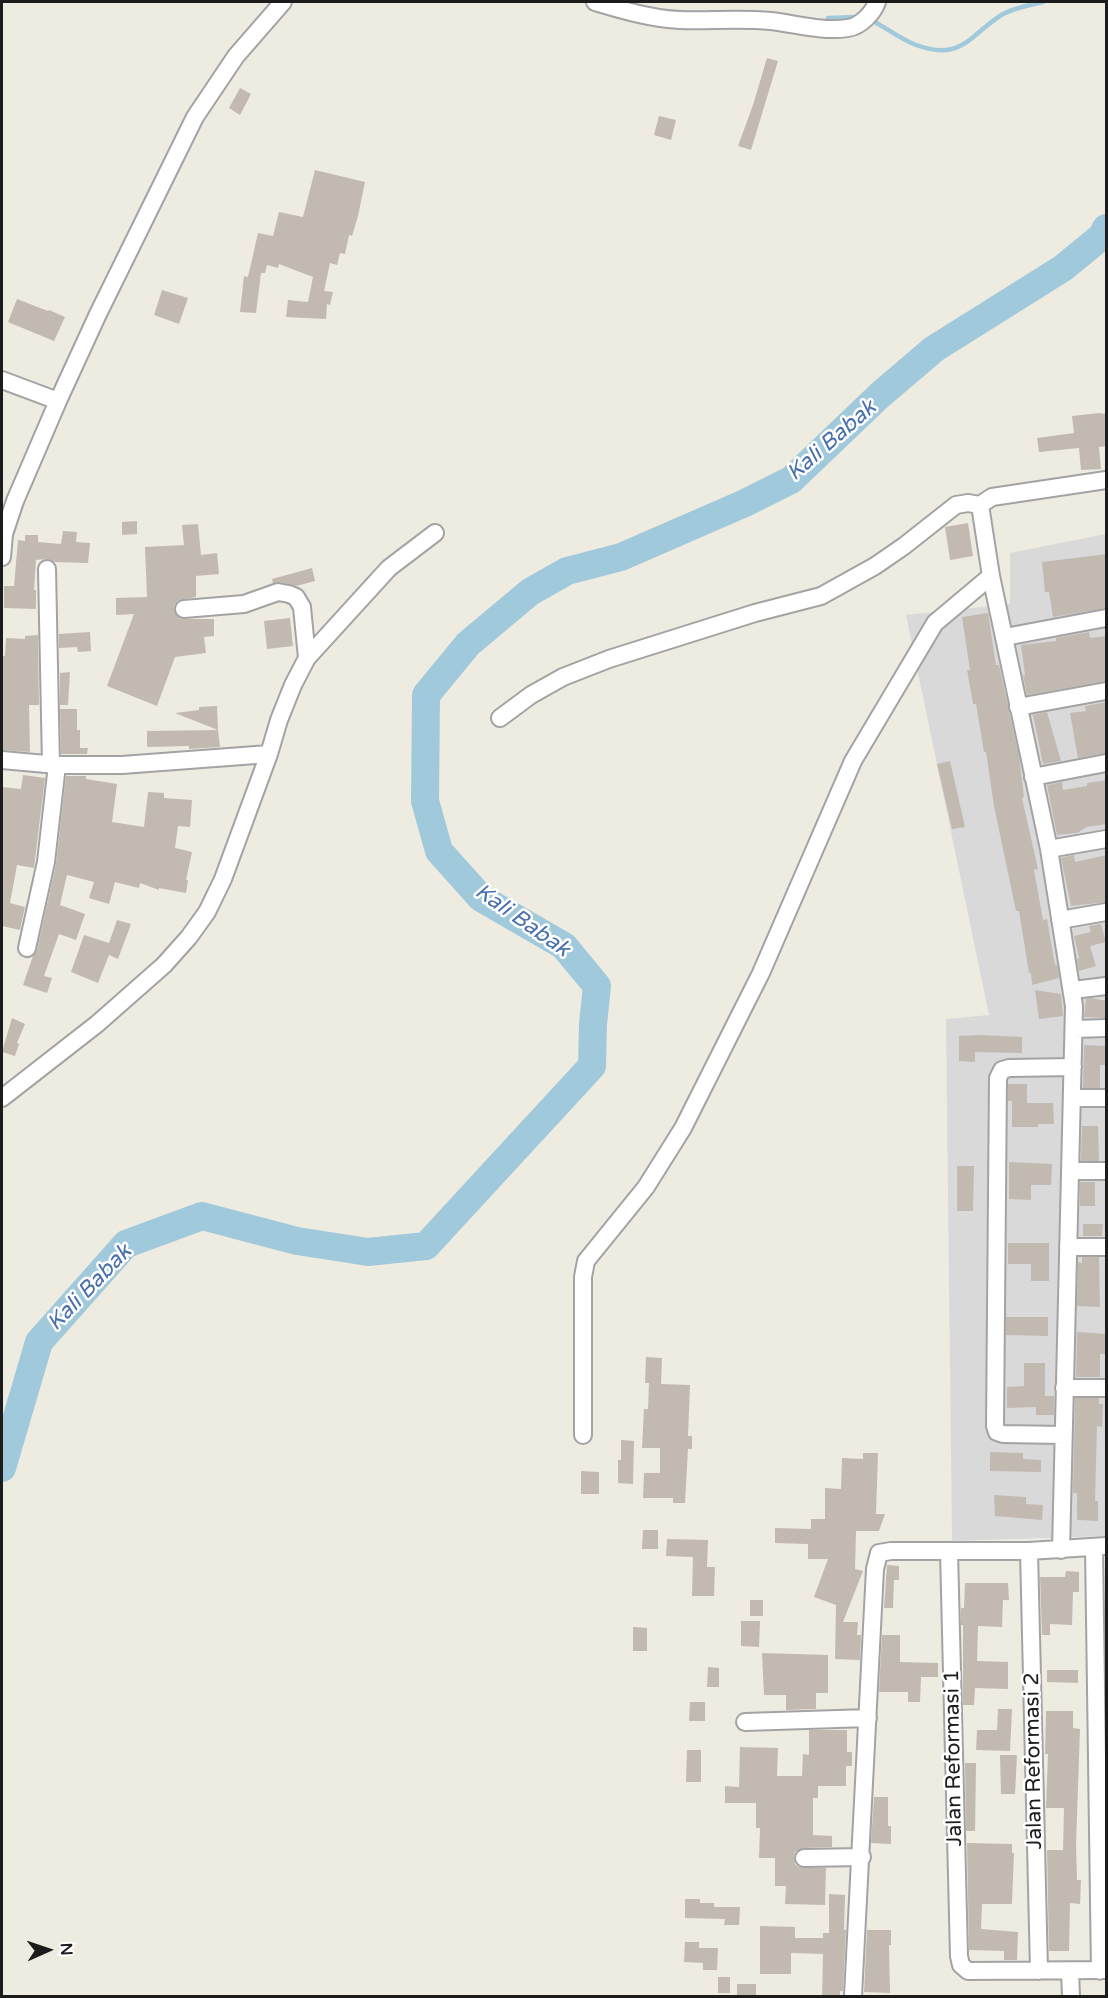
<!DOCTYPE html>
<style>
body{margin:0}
#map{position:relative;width:1108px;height:1998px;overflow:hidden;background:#eeebe1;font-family:"Varela Round",sans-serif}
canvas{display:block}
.frame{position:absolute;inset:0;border:3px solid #1c1c1c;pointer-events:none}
.north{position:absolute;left:18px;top:1920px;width:60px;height:60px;-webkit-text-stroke:4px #fff;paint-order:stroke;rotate:87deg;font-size:16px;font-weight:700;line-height:24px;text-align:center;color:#1c1c1c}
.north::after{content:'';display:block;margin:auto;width:21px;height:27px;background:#1c1c1c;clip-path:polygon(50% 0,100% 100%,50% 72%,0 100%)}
</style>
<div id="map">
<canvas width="1108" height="1998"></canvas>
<div class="frame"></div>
<div class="north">N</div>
</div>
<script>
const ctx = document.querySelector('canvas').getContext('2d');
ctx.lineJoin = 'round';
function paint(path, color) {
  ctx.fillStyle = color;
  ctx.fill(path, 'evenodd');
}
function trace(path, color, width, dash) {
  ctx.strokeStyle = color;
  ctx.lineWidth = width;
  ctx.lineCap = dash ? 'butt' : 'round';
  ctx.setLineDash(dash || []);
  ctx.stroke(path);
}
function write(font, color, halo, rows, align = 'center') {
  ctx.font = font + ' "Varela Round",sans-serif';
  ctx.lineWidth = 5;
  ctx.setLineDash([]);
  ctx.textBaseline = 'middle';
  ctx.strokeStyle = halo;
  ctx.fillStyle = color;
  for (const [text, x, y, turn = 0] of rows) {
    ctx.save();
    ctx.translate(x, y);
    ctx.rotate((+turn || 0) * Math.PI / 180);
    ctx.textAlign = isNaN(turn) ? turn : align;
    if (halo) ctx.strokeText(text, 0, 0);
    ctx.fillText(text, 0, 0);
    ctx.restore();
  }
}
paint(new Path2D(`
 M1106 534V1536L952 1541 946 1019 989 1015 906 615 1010 604V553Z`), '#dad9d9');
trace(new Path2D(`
 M828 18 858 17
 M871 20C887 28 900 39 916 45 963 62 970 34 1003 14 1014 8 1030 5 1043 2`), '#a1c9dc', 4.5);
trace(new Path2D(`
 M2 1468 39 1342 126 1244 202 1216 297 1241 368 1252 426 1246 592 1066 593 1024 597 986 564 946 481 898 439 851 425 801 426 695 468 644 530 592 567 571 621 557 745 503 791 480 880 395 934 349 1063 268 1102 236 1106 228`), '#a1c9dc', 28);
paint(new Path2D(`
 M767 58 778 61 751 150 738 146 753 105Z
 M240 88 251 94 240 115 229 108Z
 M659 116 676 120 671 140 654 135Z
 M315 170 365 182 358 216 352 236 349 235 345 254 340 253 337 265 330 263 324 291 333 292 330 305 327 304 326 319 286 317 288 300 308 302 313 277 279 264 278 268 267 265 265 273H261L256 313 240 312 244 276 248 277 258 233 273 236 279 212 303 217Z
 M162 290 188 298 179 324 154 315Z
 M17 299 48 311 49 310 65 317 54 341 8 322Z
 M1099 413 1107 414V446L1099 447 1101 469 1081 470 1079 448 1039 452 1037 438 1074 433 1072 416Z
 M137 521V534L122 535V522Z
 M968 523 973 556 950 560 945 527Z
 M198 524 201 555 217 553 219 574 196 576V597L179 600 175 604 174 610 180 619H214V636L204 637 206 653 175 657 157 706 107 686 134 614 116 615V598L147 597 145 547 184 545 182 525Z
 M63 531 77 532 76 542 90 543 88 563 55 562 47 559 36 560 34 590H36V609L4 608V586H14L18 540 25 541V535H38V542L61 544Z
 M1107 554V608L1053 617 1049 592H1045L1042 562Z
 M312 568 315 581 296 586 280 582 273 583 272 579Z
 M988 613 996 665H999L1019 756 1024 797 1022 798 1038 869 1034 870 1043 920 1047 919 1055 965H1057L1059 978 1032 985 1031 973H1029L1019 911H1016L994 806 986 752H984L976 704H973L967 670H970L962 617Z
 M290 618 293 646 267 649 264 621Z
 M90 632 91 651 78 652 77 647 59 648V634Z
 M1089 632 1090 638 1107 636V681L1027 695 1023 675H1025L1021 645 1056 641V638Z
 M38 635 39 705H29L30 752 2 750V656H5L6 638 25 639V636Z
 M70 672 68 705H60V673Z
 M1107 702V753L1078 758 1070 713 1086 711 1085 706Z
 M217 706 218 730 175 713 199 710V707Z
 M60 709H77V730H80V748H88L87 754H61Z
 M1047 712 1061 761 1043 764 1033 715Z
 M218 730 220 747 189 749V746L147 747V731Z
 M950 761 965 827 952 829 937 764Z
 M23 775 45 778 34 868 17 865 10 903 25 907 20 930 2 926V787L21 789Z
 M66 776H86V779L117 784 112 822 144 827 148 792 164 793V798L192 800 190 827 178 826 175 848 192 852 186 880H188L186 893 159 888V890L140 883 139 888 115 882 109 904 89 898 94 882 67 875 60 905 85 914 76 940 59 934 44 976 52 978 47 993 23 985 33 956 37 950 56 864Z
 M1107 780V824L1087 827 1077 833 1057 835 1047 785 1062 782 1063 790 1087 786V783Z
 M1074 855 1075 862 1107 855V902L1071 906 1061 858Z
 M117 920 131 924 118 959 109 955 98 983 71 972 84 935 109 943Z
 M1101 924 1106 942 1090 946 1096 966 1079 971 1077 959 1079 958 1074 936 1091 932 1089 926Z
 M1035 990 1061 994 1063 1016 1039 1019Z
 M1091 998 1107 1001V1018L1084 1017 1086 999Z
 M12 1018 25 1024 17 1043 19 1044 15 1056 2 1052Z
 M980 1035 1022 1037V1053L975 1052V1062L959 1061V1036Z
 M1084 1045 1107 1046V1065H1100V1088H1083Z
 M1008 1084H1027V1103H1053L1054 1124H1038V1127H1012V1101H1008Z
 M1082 1126H1098L1099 1161H1081Z
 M1009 1162 1052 1164 1051 1185H1031V1200L1009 1199Z
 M957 1166H974L973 1211H957Z
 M1080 1182H1095V1206H1080Z
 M1083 1224H1103L1102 1236H1083Z
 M1008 1243H1049V1281H1031V1264H1008Z
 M1082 1257H1099L1100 1307 1077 1306 1078 1262 1082 1263Z
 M1006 1317H1048V1336L1006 1335Z
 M1077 1332 1107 1334V1354H1100V1377H1076Z
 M646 1357 662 1358 661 1384 690 1385 688 1436H692V1449H688L685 1503H673V1498H643L644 1473H660V1448H642L644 1409H648L649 1383H645Z
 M1024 1363H1045V1396H1054V1415H1036V1407L1007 1408V1387L1024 1386Z
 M1075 1398H1099V1404H1103L1102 1427 1097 1426 1095 1501H1098V1521L1077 1520V1493H1073Z
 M621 1440 634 1441 633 1484 618 1483V1460H621Z
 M990 1452 1023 1453V1459L1041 1460V1472L990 1471Z
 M863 1453H878L876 1514H885L879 1531H856L855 1569 863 1571 843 1622H858L857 1635H861L860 1660 835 1659 836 1605 814 1597 828 1559H808V1544L775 1543V1528L811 1529V1519H825V1488L841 1489 842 1458 863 1459Z
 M581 1471 599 1472V1494H581Z
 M994 1495 1026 1497V1504L1043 1505 1042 1520 995 1516Z
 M643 1530H658V1549H642Z
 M667 1539 708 1540 707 1567H715L714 1596H692L693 1557 666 1556Z
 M887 1565 899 1566V1580H894L893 1608H884Z
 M1066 1571 1079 1572V1592H1073L1072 1625 1050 1624V1635H1042L1040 1577H1065Z
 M965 1583H1008L1009 1600H1003L1002 1627 978 1626 977 1661 1008 1662V1689L975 1688 974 1705H963V1625H961V1608H964Z
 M750 1600H763V1616H750Z
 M741 1621H760L759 1647 741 1646Z
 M633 1627 647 1628V1651H633Z
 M882 1635H900V1662L938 1663V1677H921L920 1702H908V1692H879Z
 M762 1653 828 1655V1693H816V1709L786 1710V1695H764Z
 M708 1667 719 1668V1687H707Z
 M1047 1670H1078V1683L1047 1682Z
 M690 1702H705V1721H689Z
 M998 1709H1012L1010 1751 976 1750 977 1730H997Z
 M1046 1711H1073V1728L1080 1729 1076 1845 1077 1880H1081L1080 1904 1070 1903 1069 1951H1049L1047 1850H1063L1064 1808H1046L1048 1754H1045Z
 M809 1730H847V1752H852V1766H846V1786H818V1798H813V1835L832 1836V1847L803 1848 795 1852 794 1858 795 1864 799 1867 826 1868 825 1905 785 1904 786 1886H775V1858H759L760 1828H756V1803H725V1786L739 1787 740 1747 778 1748 777 1776H802L803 1754 809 1755Z
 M687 1750H701V1782H686Z
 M1000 1755H1017L1015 1794H1001Z
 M965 1763H976L975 1831H966Z
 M874 1797H888V1826H891V1844L871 1843Z
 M967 1843 1012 1844V1853H1014L1012 1904H982L981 1929 1018 1932 1017 1960H1004V1951L969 1950Z
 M829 1894 845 1895 844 1930H846L843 1991H840V1996H822L823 1954 791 1953V1974H760V1926L795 1927V1938H823V1933H829Z
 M685 1899H700V1903H714V1907H740L739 1925H724L725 1919 685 1918Z
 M867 1930H891V1945H889L890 1993 864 1992Z
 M685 1942H699V1948H718L717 1970H703V1963L684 1962Z
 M718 1977H730V1993H718Z
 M737 1984H756V1996H737Z`), '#c2bab1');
const minor = new Path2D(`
 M595 2C622 10 652 19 680 20 710 21 740 18 771 21 796 24 823 32 848 28 861 26 873 13 877 2
 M2 380 58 401
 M980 505 991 576 1049 849 1074 1006 1061 1550
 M2 557 4 534 15 501 58 401 98 314 195 117 236 56 283 2
 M47 569 51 765
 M184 609 244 604 278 592 289 594 296 597 302 607 307 658
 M1005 637 1106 618
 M1018 707 1106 691
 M500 718 531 695 563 677 609 659 755 613 821 596 875 566 904 546 956 505 968 503 980 505 992 497 1106 480
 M2 760 57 765H122L269 754
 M1033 777 1106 763
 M1049 849 1106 839
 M1060 920 1106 912
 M27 948 46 862 57 765
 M1073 990 1106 986
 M1075 1029 1106 1028
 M2 1098 97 1024 164 965 189 937 207 912 223 879 269 754 279 720 293 685 307 658 389 568 435 533
 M1072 1098H1106
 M1070 1171H1106
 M1068 1247H1106
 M1064 1388H1106
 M583 1435V1277L586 1261 646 1187 683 1128 761 973 853 761 935 623 991 576
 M1063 1435 1003 1434 997 1432 995 1426 998 1078 1002 1070 1009 1068 1073 1067
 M1094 1547 1100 1971
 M949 1551 959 1956 961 1965 968 1971 1106 1970
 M1029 1551 1039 1971
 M745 1722 868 1718
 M804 1858 862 1857
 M1070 1971 1071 1996
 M853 1996 875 1569 879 1553 891 1551H1029L1106 1546`);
trace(minor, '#a3a3a3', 20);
trace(minor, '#fff', 16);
write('21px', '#1c1c1c', '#fff', [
 ["Jalan Reformasi 1",954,1758,-91],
 ["Jalan Reformasi 2",1034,1761,-91]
]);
write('italic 22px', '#4870ab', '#fff', [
 ["Kali Babak",832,441,-41],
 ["Kali Babak",522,921,35],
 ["Kali Babak",90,1288,-46]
]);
</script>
